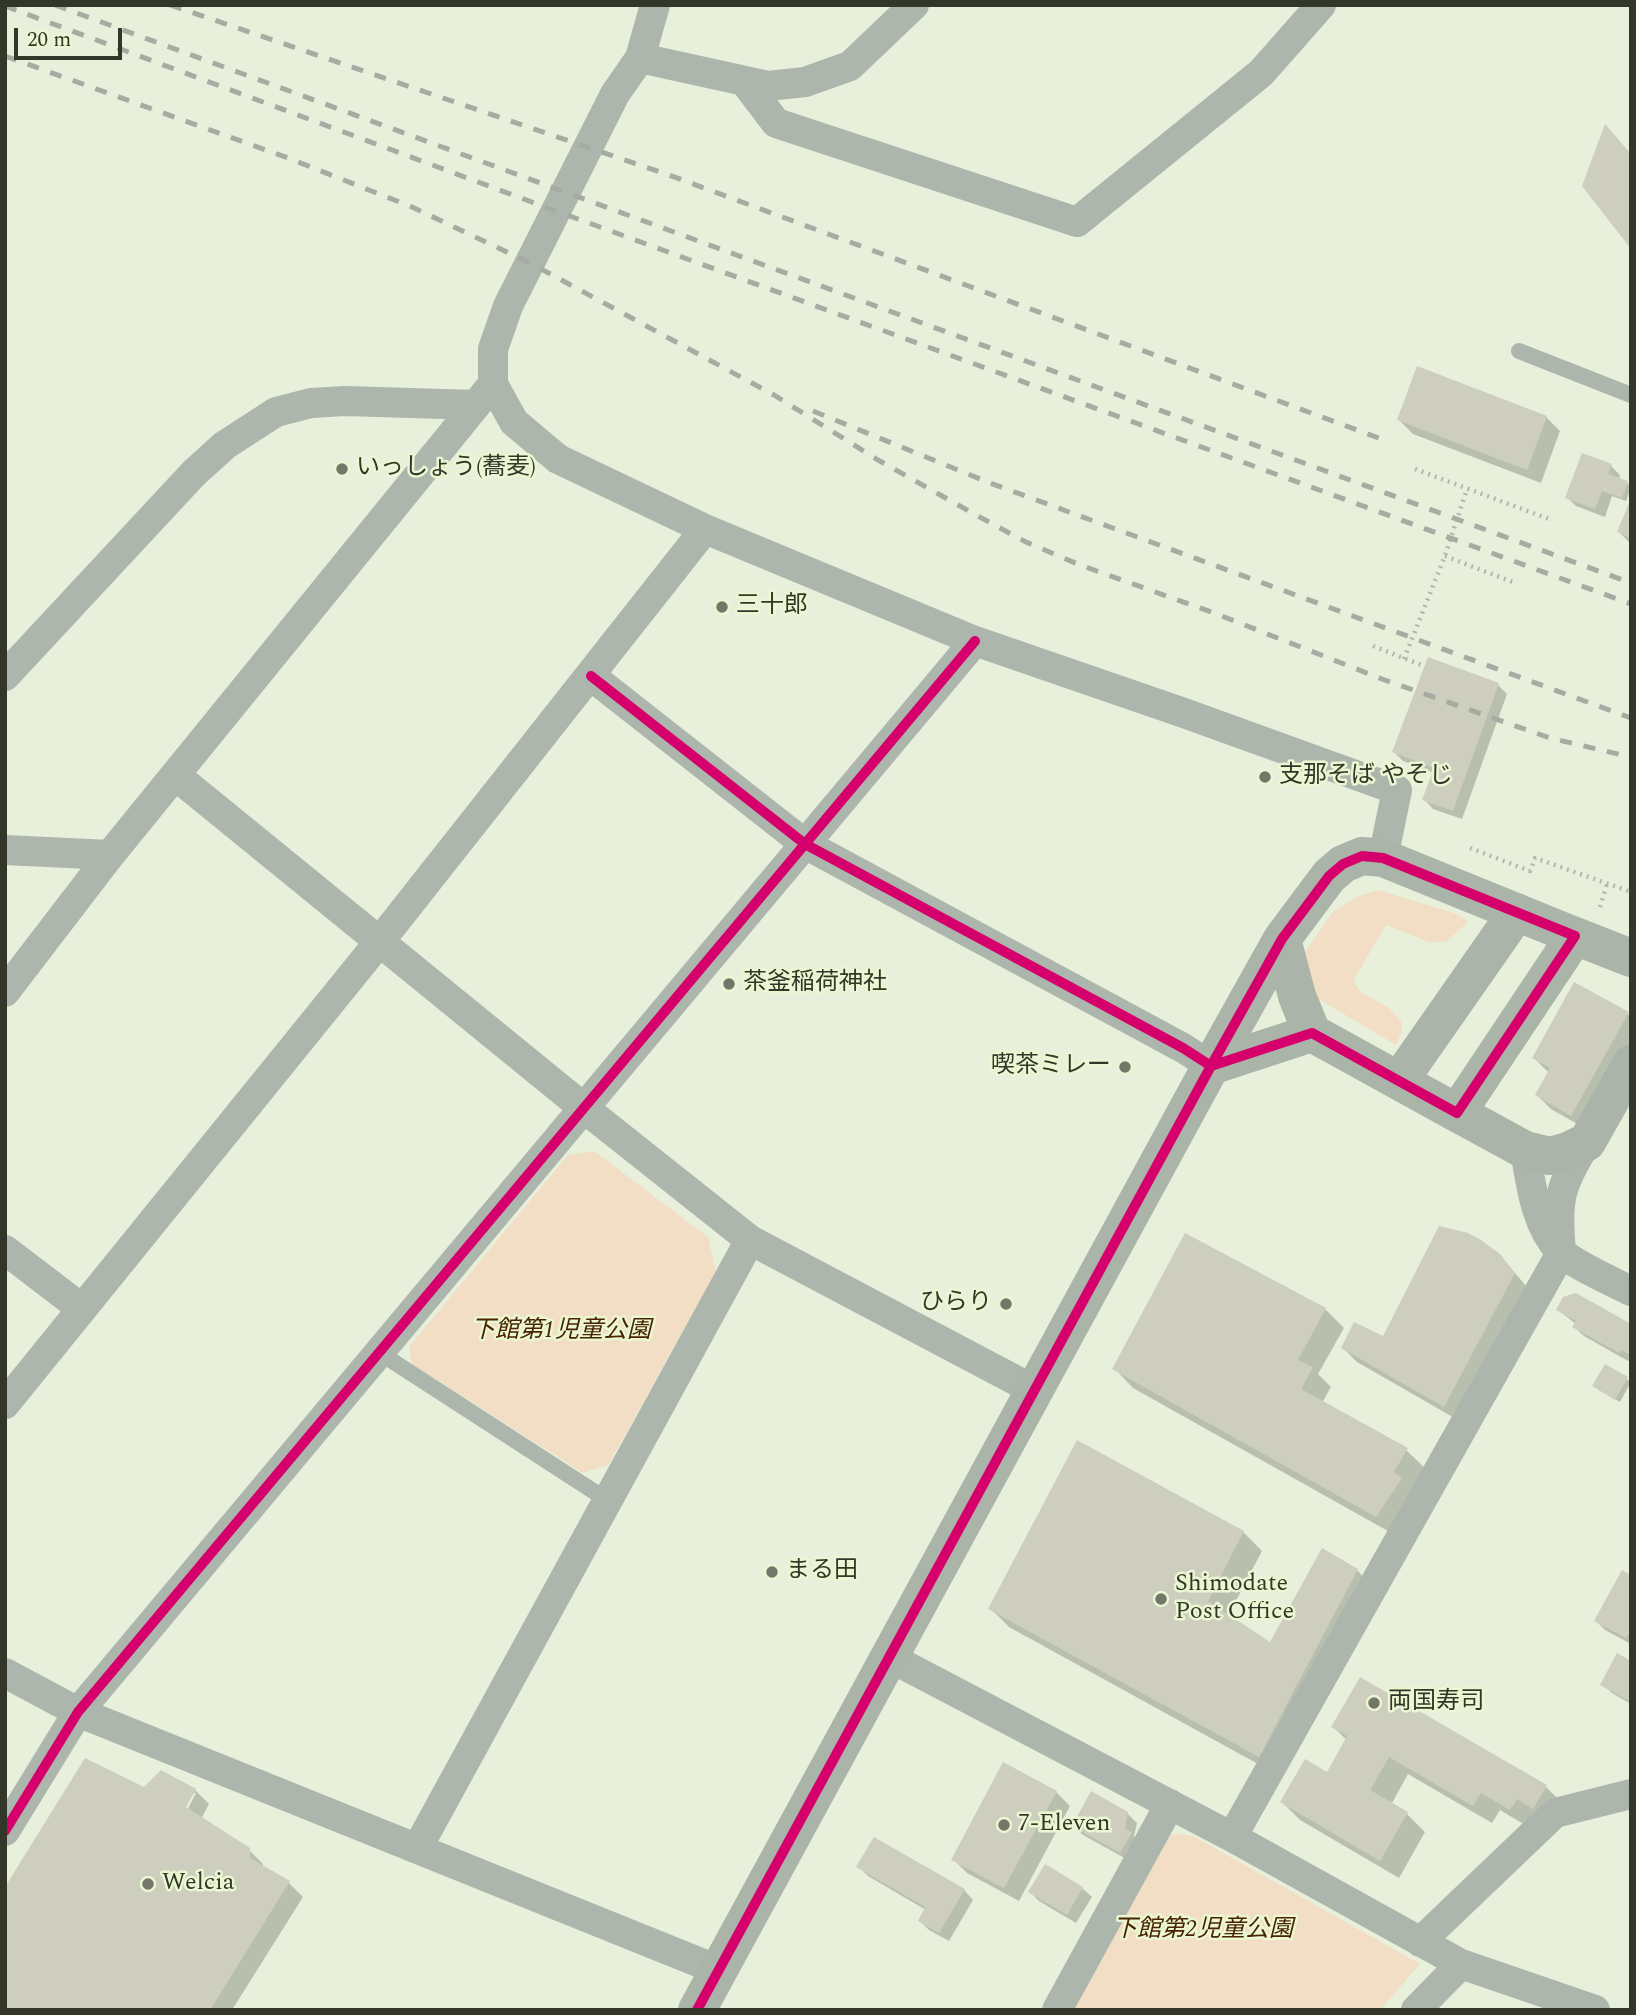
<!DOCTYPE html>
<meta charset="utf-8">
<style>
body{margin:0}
#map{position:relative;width:1636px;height:2015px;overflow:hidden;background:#e8efda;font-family:Spectral,serif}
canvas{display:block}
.frame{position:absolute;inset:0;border:7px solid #333729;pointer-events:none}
.scale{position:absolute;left:14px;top:28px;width:108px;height:32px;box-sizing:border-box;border:4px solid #333729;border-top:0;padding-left:9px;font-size:21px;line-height:24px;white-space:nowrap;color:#333729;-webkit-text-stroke:5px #ebf7d2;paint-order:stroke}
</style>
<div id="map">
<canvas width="1636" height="2015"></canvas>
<div class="frame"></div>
<div class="scale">20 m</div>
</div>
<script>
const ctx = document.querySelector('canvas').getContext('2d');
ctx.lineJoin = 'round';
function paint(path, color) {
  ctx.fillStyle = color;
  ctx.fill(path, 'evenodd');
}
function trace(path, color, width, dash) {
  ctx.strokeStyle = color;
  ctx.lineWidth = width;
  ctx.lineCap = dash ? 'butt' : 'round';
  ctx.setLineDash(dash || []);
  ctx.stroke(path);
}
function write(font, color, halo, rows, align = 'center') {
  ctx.font = font + ' Spectral,"Noto Sans JP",serif';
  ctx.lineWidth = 5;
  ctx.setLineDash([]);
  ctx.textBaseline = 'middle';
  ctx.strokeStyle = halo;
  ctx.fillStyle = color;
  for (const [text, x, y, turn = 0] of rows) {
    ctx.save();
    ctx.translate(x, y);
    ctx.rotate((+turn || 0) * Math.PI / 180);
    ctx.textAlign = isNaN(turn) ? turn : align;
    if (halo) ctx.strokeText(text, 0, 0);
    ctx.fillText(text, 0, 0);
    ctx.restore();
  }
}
paint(new Path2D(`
 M1378 890 1457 914 1468 922 1446 942H1429L1386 925 1353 981 1361 992 1387 1007 1401 1021 1402 1031 1396 1045 1307 992 1305 952 1332 913 1356 897Z
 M594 1151 708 1237 716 1272 608 1465 583 1473 412 1364 409 1347 568 1155Z
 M1177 1834 1193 1836 1420 1964 1380 2010H1070L1164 1836Z`), '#f1dec4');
paint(new Path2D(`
 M1546 417 1560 431 1541 483 1413 434 1399 420Z
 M1611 466 1620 475 1619 479 1627 483 1631 488 1626 501 1612 496 1605 517 1576 506 1567 497Z
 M1631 502V544L1619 532Z
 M1498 685 1507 694 1462 819 1433 809 1424 799 1434 773 1403 761 1394 752Z
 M1627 1013 1631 1017V1047L1586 1129 1551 1109 1537 1095 1549 1073 1534 1058Z
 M1499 1255 1528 1288 1458 1420 1357 1362 1343 1348 1384 1338Z
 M1325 1309 1344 1328 1318 1374 1331 1387 1322 1403 1406 1450 1425 1468 1395 1535 1133 1388 1115 1369Z
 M1558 1310 1631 1326V1358L1628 1361 1584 1336 1574 1327 1576 1324Z
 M1606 1367 1631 1382 1620 1402 1599 1390Z
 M1243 1532 1262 1551 1228 1616 1271 1644 1357 1570 1375 1589 1278 1775 1009 1627 990 1608Z
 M1631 1577V1644L1605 1630 1596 1621Z
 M1631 1663V1704L1612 1693 1603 1684Z
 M1333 1727 1545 1786 1564 1805 1530 1828 1500 1810 1492 1823 1408 1774 1392 1803 1407 1814 1425 1832 1399 1878 1300 1820 1282 1802 1327 1774 1347 1740Z
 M144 1789 195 1790 209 1804 201 1819 249 1850 263 1864V1868L289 1883 303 1897 232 2010H5V1890ZM192 1793H196L184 1816 181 1814Z
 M1056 1792 1070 1806 1019 1901 967 1873 953 1859Z
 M1127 1813 1137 1823 1134 1836 1140 1843 1130 1861 1083 1835 1074 1826Z
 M1046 1866 1082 1888 1092 1897 1076 1923 1039 1901 1030 1892Z
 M859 1867 964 1890 973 1900 949 1941 929 1930 920 1921 926 1910 868 1876Z`), '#0003');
paint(new Path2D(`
 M1605 124 1631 154V249L1582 186Z
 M1417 366 1547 416 1527 470 1397 420Z
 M1582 453 1612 464 1608 474 1628 481 1622 498 1602 491 1595 509 1565 498Z
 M1631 498V538L1617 532Z
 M1428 657 1499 683 1453 811 1422 800 1434 768 1392 752Z
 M1574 982 1629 1012 1571 1116 1535 1095 1550 1068 1532 1058Z
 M1439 1226 1468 1233 1481 1240 1500 1254 1515 1273 1444 1407 1341 1348 1354 1322 1383 1336Z
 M1185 1233 1326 1308 1298 1360 1313 1367 1301 1389 1408 1448 1394 1472 1402 1478 1376 1517 1112 1369Z
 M1576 1293 1631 1324V1355L1621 1350 1619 1353 1572 1327 1576 1321 1556 1310 1563 1297Z
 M1605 1364 1628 1377 1615 1400 1592 1386Z
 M1077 1440 1244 1531 1208 1601 1270 1642 1322 1548 1358 1569 1259 1757 988 1609Z
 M1622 1570 1631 1575V1630L1626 1638 1594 1621Z
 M1617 1653 1631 1661V1702L1600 1685Z
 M1360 1677 1547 1785 1533 1809 1517 1799 1510 1810 1481 1793 1473 1806 1389 1757 1370 1790 1408 1812 1380 1861 1280 1802 1305 1759 1327 1772 1347 1736 1331 1727Z
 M85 1758 144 1787 161 1770 196 1789 186 1807 250 1848V1858L290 1881 210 2010H8L5 2008V1887Z
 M1003 1762 1057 1791 1004 1888 951 1860Z
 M1091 1791 1128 1812 1125 1829 1132 1832 1120 1853 1072 1826Z
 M874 1837 965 1889 939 1933 918 1921 925 1907 856 1867Z
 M1045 1864 1083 1887 1067 1915 1028 1892Z`), '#cdcebe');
trace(new Path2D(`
 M1415 469 1549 519
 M1445 556 1515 583
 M1373 646 1424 666
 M1404 659 1445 556 1467 489
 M1470 848 1530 871 1535 858 1631 892
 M1600 907 1607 884`), '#b1b8ae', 4.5, [2, 5]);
trace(new Path2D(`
 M1519 351 1631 395
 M380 1353 607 1500`), '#adb6ad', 16);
trace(new Path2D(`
 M640 58 768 86 805 82 850 66 914 5
 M744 81 776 123 1077 222 1261 73 1321 5
 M493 384 514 422 558 459 705 529 975 641 1184 713 1397 790 1383 858
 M5 676 194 473 225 445 276 412 311 403 345 401 476 405
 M591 676 805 844 1183 1048 1211 1066
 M175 775 585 1109 750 1240 1034 1390
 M5 850 110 855
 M5 992 110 855 493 384V349L508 306 615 94 640 58 655 5
 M1525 1150C1531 1184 1535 1225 1560 1251 1571 1263 1615 1283 1631 1291
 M5 1250 81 1308
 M5 1404 380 941 705 529
 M889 1657 1232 1837 1461 1964 1595 2010
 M5 1673 78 1712 718 1970
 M5 1831 78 1712 975 641
 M1232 1837 1561 1253C1557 1200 1558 1188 1587 1142
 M418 1847 750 1240
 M1420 1942 1555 1813 1631 1794
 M1057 2010 1170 1804
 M1416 2010 1461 1964`), '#adb6ad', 30);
trace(new Path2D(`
 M1575 936 1631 958
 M1282 939 1297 996 1312 1033
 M1399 1081 1517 912
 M1457 1113 1525 1150 1550 1156 1568 1151 1587 1142 1631 1064
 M697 2010 1211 1066 1282 939 1329 876 1343 864 1362 856 1383 858 1575 936 1457 1113 1312 1033 1211 1066`), '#abb4a9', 38);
trace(new Path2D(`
 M55 5 1631 583
 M170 5 669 175 1384 440
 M5 6 556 211 1631 604
 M5 56 288 158 412 207 530 263 774 395 878 460 976 515 1026 542 1080 565 1214 613 1382 679 1550 738 1631 757
 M813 411 990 483 1631 718`), '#a6aca1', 5, [12, 12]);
trace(new Path2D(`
 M591 676 805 844 1183 1048 1211 1066 1312 1033 1457 1113 1575 936 1383 858 1362 856 1343 864 1329 876 1282 939 1211 1066 697 2010
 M5 1831 78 1712 975 641`), '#d6006c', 10);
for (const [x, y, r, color] of [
 [342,469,7,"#727767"],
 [722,607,7,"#727767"],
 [1265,777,7,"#727767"],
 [729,984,7,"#727767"],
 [1125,1067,7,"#727767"],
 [1006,1304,7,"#727767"],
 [772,1572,7,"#727767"],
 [1161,1599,7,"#727767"],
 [1374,1703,7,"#727767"],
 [1004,1825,7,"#727767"],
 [148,1884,7,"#727767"]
]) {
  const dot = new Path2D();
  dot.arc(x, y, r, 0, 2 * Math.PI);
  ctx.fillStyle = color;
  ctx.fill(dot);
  trace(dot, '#ebf7d2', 2.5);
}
write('24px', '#333729', '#ebf7d2', [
 ["いっしょう(蕎麦)",356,469],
 ["三十郎",736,607],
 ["支那そば やそじ",1279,777],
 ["茶釜稲荷神社",743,984],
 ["喫茶ミレー",1111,1067,"right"],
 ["ひらり",992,1304,"right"],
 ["まる田",786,1572],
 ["Shimodate",1175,1585],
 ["Post Office",1175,1613],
 ["両国寿司",1388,1703],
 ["7-Eleven",1018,1825],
 ["Welcia",162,1884]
], 'left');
write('italic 24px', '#4a2300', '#ebf7d2', [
 ["下館第1児童公園",561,1332],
 ["下館第2児童公園",1203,1931]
]);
</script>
